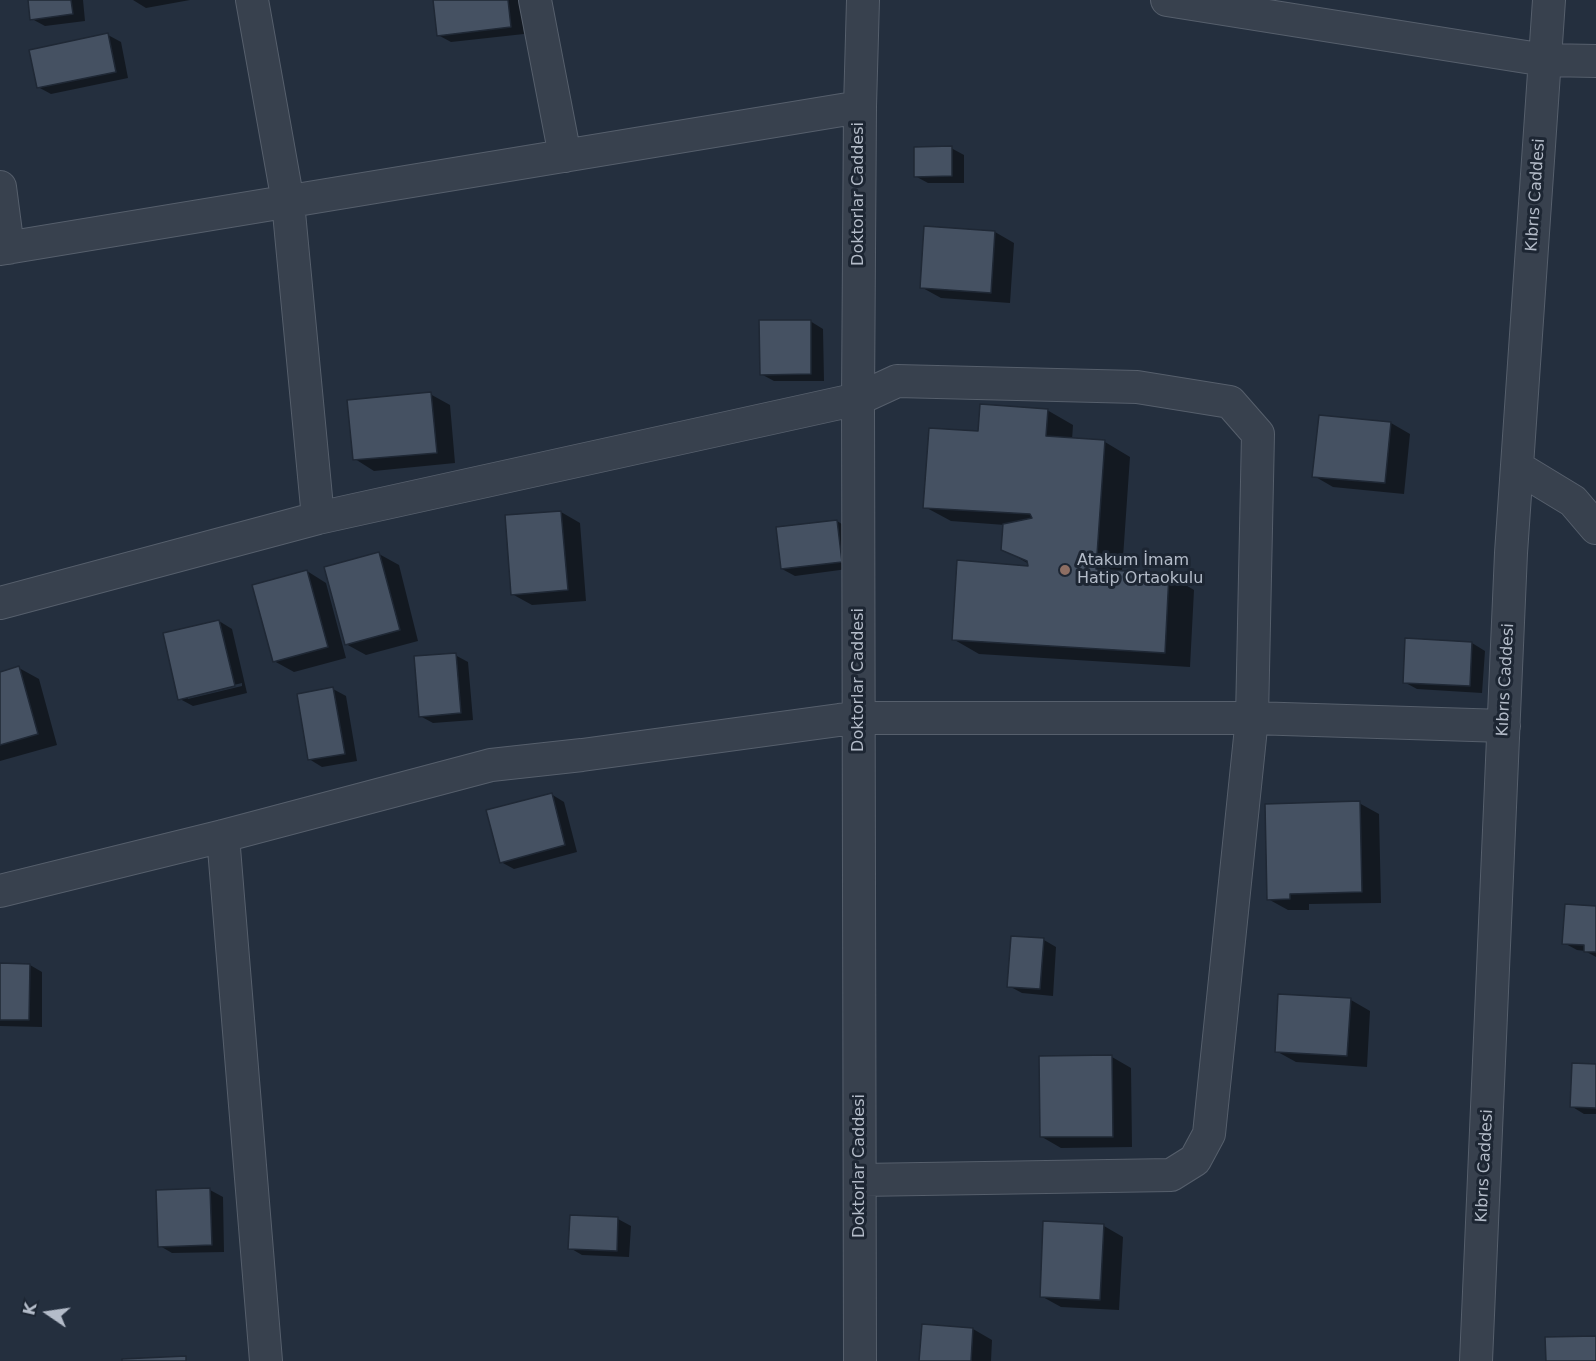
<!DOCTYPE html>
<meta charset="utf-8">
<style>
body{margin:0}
#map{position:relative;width:1596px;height:1361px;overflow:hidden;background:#242f3e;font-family:"DejaVu Sans",sans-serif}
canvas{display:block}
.north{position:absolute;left:18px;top:1283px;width:60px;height:60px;-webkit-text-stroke:4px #1d2633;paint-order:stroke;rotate:283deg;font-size:16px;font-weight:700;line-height:24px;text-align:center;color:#b4bcc9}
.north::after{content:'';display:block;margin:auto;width:21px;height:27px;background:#b4bcc9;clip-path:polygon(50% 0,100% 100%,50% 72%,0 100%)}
</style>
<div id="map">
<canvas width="1596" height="1361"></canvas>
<div class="north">K</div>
</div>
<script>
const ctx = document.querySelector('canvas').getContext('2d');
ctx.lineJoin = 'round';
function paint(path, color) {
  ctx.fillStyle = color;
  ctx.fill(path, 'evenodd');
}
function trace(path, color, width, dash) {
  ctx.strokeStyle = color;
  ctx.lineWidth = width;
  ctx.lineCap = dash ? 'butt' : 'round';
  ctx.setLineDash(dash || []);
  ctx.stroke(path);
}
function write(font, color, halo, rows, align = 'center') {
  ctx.font = font + ' "DejaVu Sans",sans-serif';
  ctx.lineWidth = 6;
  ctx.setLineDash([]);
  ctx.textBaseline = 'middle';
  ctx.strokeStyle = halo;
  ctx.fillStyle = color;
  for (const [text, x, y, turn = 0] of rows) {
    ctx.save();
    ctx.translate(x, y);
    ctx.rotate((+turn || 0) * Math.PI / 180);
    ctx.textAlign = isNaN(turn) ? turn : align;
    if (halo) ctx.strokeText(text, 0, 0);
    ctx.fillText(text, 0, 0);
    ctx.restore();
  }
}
paint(new Path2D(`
 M30 0H83L85 21 45 26 32 19Z
 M133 0H190L146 8Z
 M434 0H520L524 34 451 42 438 35Z
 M108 35 121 42 128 78 51 94 38 87Z
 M951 148 964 155V183H928L915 176Z
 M995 232 1014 243 1010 303 941 298 921 287Z
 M810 321 823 329 824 381H774L761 374Z
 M430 394 450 405 455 463 374 471 355 459Z
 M1047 410 1073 425 1072 440 1105 442 1130 457 1122 572 1169 575 1194 590 1190 667 979 654 953 639 1030 568 1029 564 1003 549 1005 525 951 521 925 507 980 433Z
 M1391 423 1410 434 1404 494 1333 487 1314 476Z
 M561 512 580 523 586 601 532 605 512 594Z
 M837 521 850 529 855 568 795 576 782 569Z
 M379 554 399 565 418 641 366 655 346 644Z
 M307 571 326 583 346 658 294 672 274 661Z
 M219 621 232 629 247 693 193 706 180 699ZM242 683V686L188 699V696Z
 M1472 643 1485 651 1482 693 1417 689 1404 682Z
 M455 655 468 662 473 720 433 723 420 716Z
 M19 668 39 679 57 745 0 761V673Z
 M333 689 346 696 357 761 322 767 309 759Z
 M551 794 564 802 577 852 514 869 501 862Z
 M1359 803 1379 814 1381 903 1309 904V910H1288L1268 899Z
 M1596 907V957L1585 951 1577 950 1564 943Z
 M1044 940 1056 947 1053 996 1022 993 1009 986Z
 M0 965H30L42 972V1027L0 1026Z
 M1351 1000 1370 1011 1367 1067 1296 1062 1276 1051Z
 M1112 1057 1131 1068 1132 1147 1061 1148 1042 1137Z
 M1596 1066V1114H1584L1571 1106Z
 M210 1190 223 1197 224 1252 172 1253 160 1246Z
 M618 1219 631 1226 629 1257 582 1255 570 1248Z
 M1104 1226 1123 1237 1119 1310 1061 1307 1041 1296Z
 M973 1329 992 1340 991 1361H921Z`), '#0007');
const building = new Path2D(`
 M28 0H71L73 14 30 20Z
 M433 0H508L511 27 437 36Z
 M108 33 116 72 37 88 29 50Z
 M952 146V176L914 177V147Z
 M924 226 995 231 991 293 920 288Z
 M759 320H811V374L760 375Z
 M431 392 437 453 353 460 347 400Z
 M980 404 1048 409 1046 436 1105 440 1096 569 1169 574 1165 653 952 640 957 560 1028 566 1027 561 1001 550 1003 524 1032 518 1030 514 923 508 929 428 978 431Z
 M1319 415 1391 422 1385 483 1312 477Z
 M561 511 568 590 511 595 505 515Z
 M837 520 842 562 781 569 776 527Z
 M379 552 400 630 345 645 324 567Z
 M307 570 328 647 273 662 252 585Z
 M219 620 235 686 178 700 163 633Z
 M1405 638 1472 642 1470 686 1403 683Z
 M456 653 461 713 419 717 414 656Z
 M19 666 38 734 0 745V672Z
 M333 687 345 754 308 760 297 694Z
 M552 793 565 845 500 863 486 810Z
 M1360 801 1362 892 1290 894V899L1267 900 1265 804Z
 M1565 904 1596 906V952H1584V945L1562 944Z
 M1011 936 1044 938 1040 989 1007 987Z
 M0 963 30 964 29 1020H0Z
 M1278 994 1351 998 1347 1056 1275 1052Z
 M1112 1055 1113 1137H1040L1039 1056Z
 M1572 1063 1596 1064V1108L1570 1107Z
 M210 1188 212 1245 158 1247 156 1190Z
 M570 1215 618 1217 617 1251 568 1249Z
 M1043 1221 1104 1224 1100 1300 1040 1297Z
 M922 1324 973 1328 971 1361H919Z
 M1596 1336V1361H1546L1545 1337Z
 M186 1356V1361H122V1359Z`);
paint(building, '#455162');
trace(building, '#1f2835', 1.5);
const minor = new Path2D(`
 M252 0 288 202 318 518
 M535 0 565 156
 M1167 0 1545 60 1596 61
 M0 187 8 248
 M0 249 860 107
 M1517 467 1573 501 1596 528
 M0 603 318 518 858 399 897 381 1137 387 1230 402 1258 434 1252 718 1209 1134 1195 1160 1171 1175 860 1180
 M223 836 266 1361
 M0 891 223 836 491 765 582 755 839 720 859 718H1252L1504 726
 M860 1361 858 399 860 107 863 0
 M1476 1361 1511 553 1549 0`);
trace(minor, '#565f6c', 34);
trace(minor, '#38414e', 32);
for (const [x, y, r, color] of [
 [1065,570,6,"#8d6e63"]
]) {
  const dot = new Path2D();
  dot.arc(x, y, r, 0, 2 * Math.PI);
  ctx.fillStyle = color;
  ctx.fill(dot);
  trace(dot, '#1d2633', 2);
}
write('16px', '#b4bcc9', '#1d2633', [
 ["Doktorlar Caddesi",859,194,-90],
 ["Kıbrıs Caddesi",1536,195,-86],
 ["Doktorlar Caddesi",859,680,-90],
 ["Kıbrıs Caddesi",1506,680,-87],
 ["Doktorlar Caddesi",860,1166,-90],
 ["Kıbrıs Caddesi",1485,1166,-87]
]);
write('16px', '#b4bcc9', '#1d2633', [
 ["Atakum İmam",1077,561],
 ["Hatip Ortaokulu",1077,579]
], 'left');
</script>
